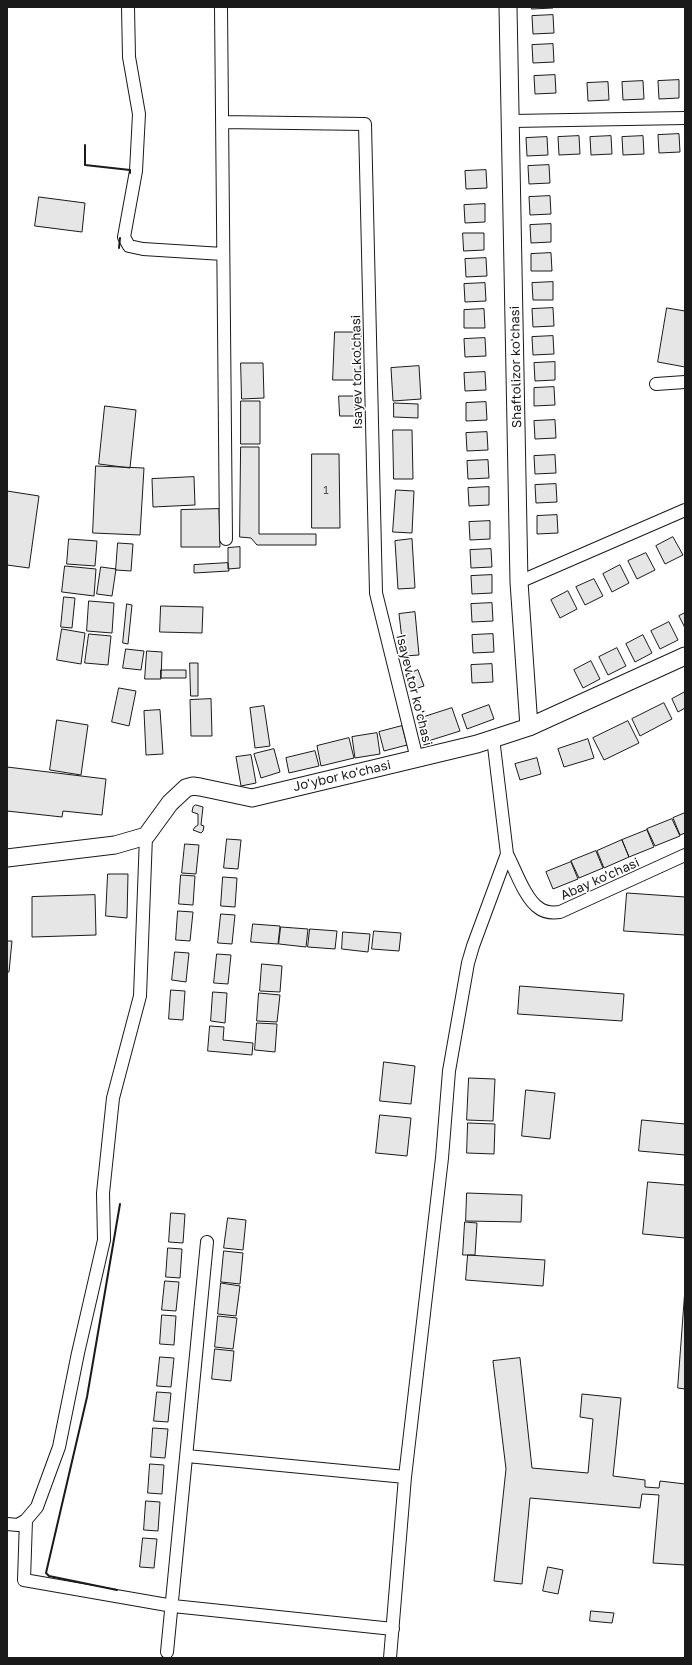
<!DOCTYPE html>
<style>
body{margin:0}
#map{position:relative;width:692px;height:1665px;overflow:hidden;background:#fff;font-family:"Golos Text",sans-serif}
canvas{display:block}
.frame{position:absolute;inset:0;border:8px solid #1a1a1a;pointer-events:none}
</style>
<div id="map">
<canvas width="692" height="1665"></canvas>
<div class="frame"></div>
</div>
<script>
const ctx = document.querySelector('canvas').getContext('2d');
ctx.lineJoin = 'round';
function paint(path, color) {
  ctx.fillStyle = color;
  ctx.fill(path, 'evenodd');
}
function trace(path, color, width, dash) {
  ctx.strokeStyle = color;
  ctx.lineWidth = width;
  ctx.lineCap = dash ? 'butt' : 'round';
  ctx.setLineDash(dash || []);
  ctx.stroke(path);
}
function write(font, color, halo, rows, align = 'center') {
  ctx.font = font + ' "Golos Text",sans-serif';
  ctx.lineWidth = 3;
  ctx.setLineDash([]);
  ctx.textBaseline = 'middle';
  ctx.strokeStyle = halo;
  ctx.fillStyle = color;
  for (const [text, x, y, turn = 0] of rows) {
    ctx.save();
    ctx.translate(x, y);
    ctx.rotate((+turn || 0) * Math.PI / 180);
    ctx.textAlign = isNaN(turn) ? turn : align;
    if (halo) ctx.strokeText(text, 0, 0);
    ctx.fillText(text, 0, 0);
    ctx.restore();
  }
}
const building = new Path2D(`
 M532 7H553V8L532 9Z
 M553 15 554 33 533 34 532 16Z
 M553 44 554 62 533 63 532 45Z
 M555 75 556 93 535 94 534 76Z
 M679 80V98L659 99 658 81Z
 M643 81 644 99 623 100 622 82Z
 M608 82 609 100 588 101 587 83Z
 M679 134 680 152 659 153 658 135Z
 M579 136 580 154 559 155 558 137Z
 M611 136 612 154 591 155 590 137Z
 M643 136 644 154 623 155 622 137Z
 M547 137 548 155 527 156 526 138Z
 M549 165 550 183 529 184 528 166Z
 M486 170 487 188 466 189 465 171Z
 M550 196 551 214 530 215 529 197Z
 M39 197 85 203 82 232 35 226Z
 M485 204V222L465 223 464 205Z
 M551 224V242L531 243 530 225Z
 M463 233H484V250L464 251Z
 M551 253 552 271H531V254Z
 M486 258 487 276 466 277 465 259Z
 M553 282V300H533L532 283Z
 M485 283 486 301 465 302 464 284Z
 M553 308 554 326 533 327 532 309Z
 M667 308 685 311V367L658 362Z
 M484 309 485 328H464V310Z
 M335 332H361L360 380H333Z
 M553 336 554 354 533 355 532 337Z
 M485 338 486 356 465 357 464 339Z
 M555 362V380L535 381 534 363Z
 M241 363H263L264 398 242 399Z
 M419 366 421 399 393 401 391 368Z
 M485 372 486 390 465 391 464 373Z
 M554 387 555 405 534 406V388Z
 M339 396H355V416H340Z
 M241 401H260V444H241Z
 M486 402 487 420 466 421V403Z
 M394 403 418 404V418L394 417Z
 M105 406 136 410 130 468 99 464Z
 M555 420 556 438 535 439 534 421Z
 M393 430H412L413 479H394Z
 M487 432 488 450 467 451 466 433Z
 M241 447H259V534H316V545H257L251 538 240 537Z
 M312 454H339L340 528H312Z
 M555 455 556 473 535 474 534 456Z
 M488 460 489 478 468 479 467 461Z
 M96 466 144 468 140 535 93 533Z
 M194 477 195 505 153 507 152 479Z
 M556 484 557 502 536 503 535 485Z
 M489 487V505L469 506 468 488Z
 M396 490 414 491 412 533 393 532Z
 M7 491 39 496 29 568 7 565Z
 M219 509 220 547H181V510Z
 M557 515 558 533 537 534V516Z
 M490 521V539L470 540 469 522Z
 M673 537 683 555 665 564 656 546Z
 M69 539 97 541 95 566 67 564Z
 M412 539 415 588 398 589 395 541Z
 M118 543 133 544 131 571 116 570Z
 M240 547V568L228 569V548Z
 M491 549 492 567 471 568 470 550Z
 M646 553 655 570 637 579 628 561Z
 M228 563 229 571 194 573V565Z
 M620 565 629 583 612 592 603 574Z
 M65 566 96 569 94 596 62 592Z
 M101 567 116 569 112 596 97 594Z
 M492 575V593L472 594 471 576Z
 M594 579 603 596 585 605 576 587Z
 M568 591 577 609 560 618 551 600Z
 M64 597 75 598 72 628 61 627Z
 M89 601 114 603 112 633 87 631Z
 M492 603 493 621 472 622 471 604Z
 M127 604 132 605 128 644 123 643Z
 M161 606 203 607 202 633 160 632Z
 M415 612 419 655 404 656 399 614Z
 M685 613V628L679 616Z
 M669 622 678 640 660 649 651 631Z
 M62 629 85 633 81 664 57 660Z
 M89 634 111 636 108 665 85 663Z
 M493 634 494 652 473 653 472 635Z
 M643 635 652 653 635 662 626 644Z
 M617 648 626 666 608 675 599 657Z
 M126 649 144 651 141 670 123 668Z
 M147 651 162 652 161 679H145Z
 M591 661 600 679 583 688 574 670Z
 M190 663H198V696H191Z
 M492 664 493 682 472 683 471 665Z
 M161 670H186V678H161Z
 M418 670 424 686 412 690 406 675Z
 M119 688 136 691 129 726 112 722Z
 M685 692V708L678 712 672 699Z
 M211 699 212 736H191L190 700Z
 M664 703 672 719 640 736 632 719Z
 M489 705 494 719 467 729 462 715Z
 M264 706 270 746 255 748 250 708Z
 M452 708 460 731 425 742 418 719Z
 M160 710 163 754 146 755 144 711Z
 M57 720 88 725 81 775 50 770Z
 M628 721 639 743 604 760 593 738Z
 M402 726 407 745 384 751 379 732Z
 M377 733 380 754 355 758 352 737Z
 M349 738 354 758 321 766 317 746Z
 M588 739 594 758 564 767 558 749Z
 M274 749 280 772 261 778 254 754Z
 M315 751 319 766 289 773 286 758Z
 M251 755 256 783 241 786 236 757Z
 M537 758 541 774 520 780 515 764Z
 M7 767 106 779 102 815 63 811 62 817 7 811Z
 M196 805 203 807 201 825 204 826 203 831 201 833 193 830 195 827 198 825V814L192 812 193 807Z
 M685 813V833L680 835 673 818Z
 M672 819 680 836 655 846 647 829Z
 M647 830 654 847 629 857 622 840Z
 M227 839 241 840 238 869 224 868Z
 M622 840 629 857 604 868 597 851Z
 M185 844 199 845 196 874 182 873Z
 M596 851 603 868 579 878 571 861Z
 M571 862 578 879 553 889 546 872Z
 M108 874H128L127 918 106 916Z
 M181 875 195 876 193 905 179 904Z
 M223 877 237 878 235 907 221 906Z
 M627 893 685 897V935L624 931Z
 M95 895 96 935 32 937V897Z
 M178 911 193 912 190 941 176 940Z
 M221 914 235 915 232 944 218 943Z
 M253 924 280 926 278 944 251 942Z
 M281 927 308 929 306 947 279 944Z
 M310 929 337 931 335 949 308 947Z
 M374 931 401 933 399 951 372 949Z
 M343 932 370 934 368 952 342 949Z
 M7 941H12L9 972H7Z
 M175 952 189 953 186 982 172 980Z
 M217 954 231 955 228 984 214 983Z
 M262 964 282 966 280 992 260 991Z
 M520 986 624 994 622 1021 518 1014Z
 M171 990 185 991 183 1020 169 1019Z
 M213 992 227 993 225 1023 211 1021Z
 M259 993 280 995 277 1022 257 1021Z
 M257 1023 277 1024 275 1052 255 1050Z
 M210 1026 224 1027 223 1040 253 1043 252 1055 208 1051Z
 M384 1062 415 1066 411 1104 380 1101Z
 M469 1078 495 1079 493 1121 467 1120Z
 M526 1090 555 1093 550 1139 522 1136Z
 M380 1115 411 1118 407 1156 376 1153Z
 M642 1120 685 1124V1155L639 1151Z
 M468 1123 495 1124 494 1154 467 1153Z
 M648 1182 685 1185V1238L643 1234Z
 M467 1193 522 1195 521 1222 466 1221Z
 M171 1213 185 1214 183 1243 169 1242Z
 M228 1218 246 1220 243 1250 224 1248Z
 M465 1222 477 1223 475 1255H463Z
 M168 1248 182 1249 180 1278 166 1277Z
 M224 1251 243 1253 240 1284 221 1282Z
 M468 1255 545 1260 543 1286 466 1280Z
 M165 1281 179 1282 176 1311 162 1310Z
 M221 1283 240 1286 236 1316 218 1314Z
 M685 1289V1389L678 1388Z
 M162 1315 176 1316 174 1345 160 1344Z
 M218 1316 237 1318 233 1349 215 1347Z
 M215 1349 234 1351 231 1381 212 1379Z
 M160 1357 174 1358 171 1387 157 1386Z
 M520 1358 532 1468 588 1473 593 1419 580 1417 582 1394 621 1398 613 1476 645 1480V1487L659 1488 660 1481 685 1484V1565L653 1563 659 1495 642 1494 640 1508 530 1498 522 1584 494 1581 506 1469 493 1361Z
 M157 1392 171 1393 168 1422 154 1421Z
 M153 1428 168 1429 165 1458 151 1457Z
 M150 1464 164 1465 162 1494 148 1493Z
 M146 1501 160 1502 158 1531 144 1530Z
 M143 1538 157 1539 154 1568 140 1567Z
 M548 1567 563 1570 558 1594 543 1591Z
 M591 1611 614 1613 612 1623 590 1621Z`);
paint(building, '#e6e6e6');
trace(building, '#1a1a1a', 1);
const street = new Path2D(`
 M128 7 129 57 139 114 136 171 124 237 129 246 143 249 223 254
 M221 7 226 539
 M512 121 685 118
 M222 122 365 124 376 593 417 759
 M656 384 685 382
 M519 582 685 510
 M507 854C515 869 525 899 539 908 545 913 552 913 560 912L685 855
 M187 1456 405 1477
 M26 1520 24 1580 173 1606 393 1629
 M7 1524 18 1525 26 1520 37 1507 59 1447 78 1353 104 1240 103 1193 113 1098 140 996 146 836
 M167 1652 207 1242
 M390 1658 405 1477 442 1158 449 1071 468 963 473 946 507 854 493 738`);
const secondary = new Path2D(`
 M508 7 519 582 529 727
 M7 858 115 845 146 836 170 803 186 788 193 786 200 787 252 798 477 744 529 727 685 656`);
trace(street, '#1a1a1a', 14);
trace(secondary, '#1a1a1a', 19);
trace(street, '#fff', 12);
trace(secondary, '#fff', 17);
trace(new Path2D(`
 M85 145V165L130 170V173
 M119 248 120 238
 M117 1590 49 1576 46 1573 87 1397 120 1204`), '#1a1a1a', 2);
write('11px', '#4d4d4d', null, [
 ["1",326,491]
]);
write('13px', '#1a1a1a', '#fff', [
 ["Shaftolizor ko'chasi",516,367,-91],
 ["Isayev tor ko'chasi",357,372,-91],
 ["Isayev tor ko'chasi",414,690,76],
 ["Jo'ybor ko'chasi",342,776,-13],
 ["Abay ko'chasi",600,879,-24]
]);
</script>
